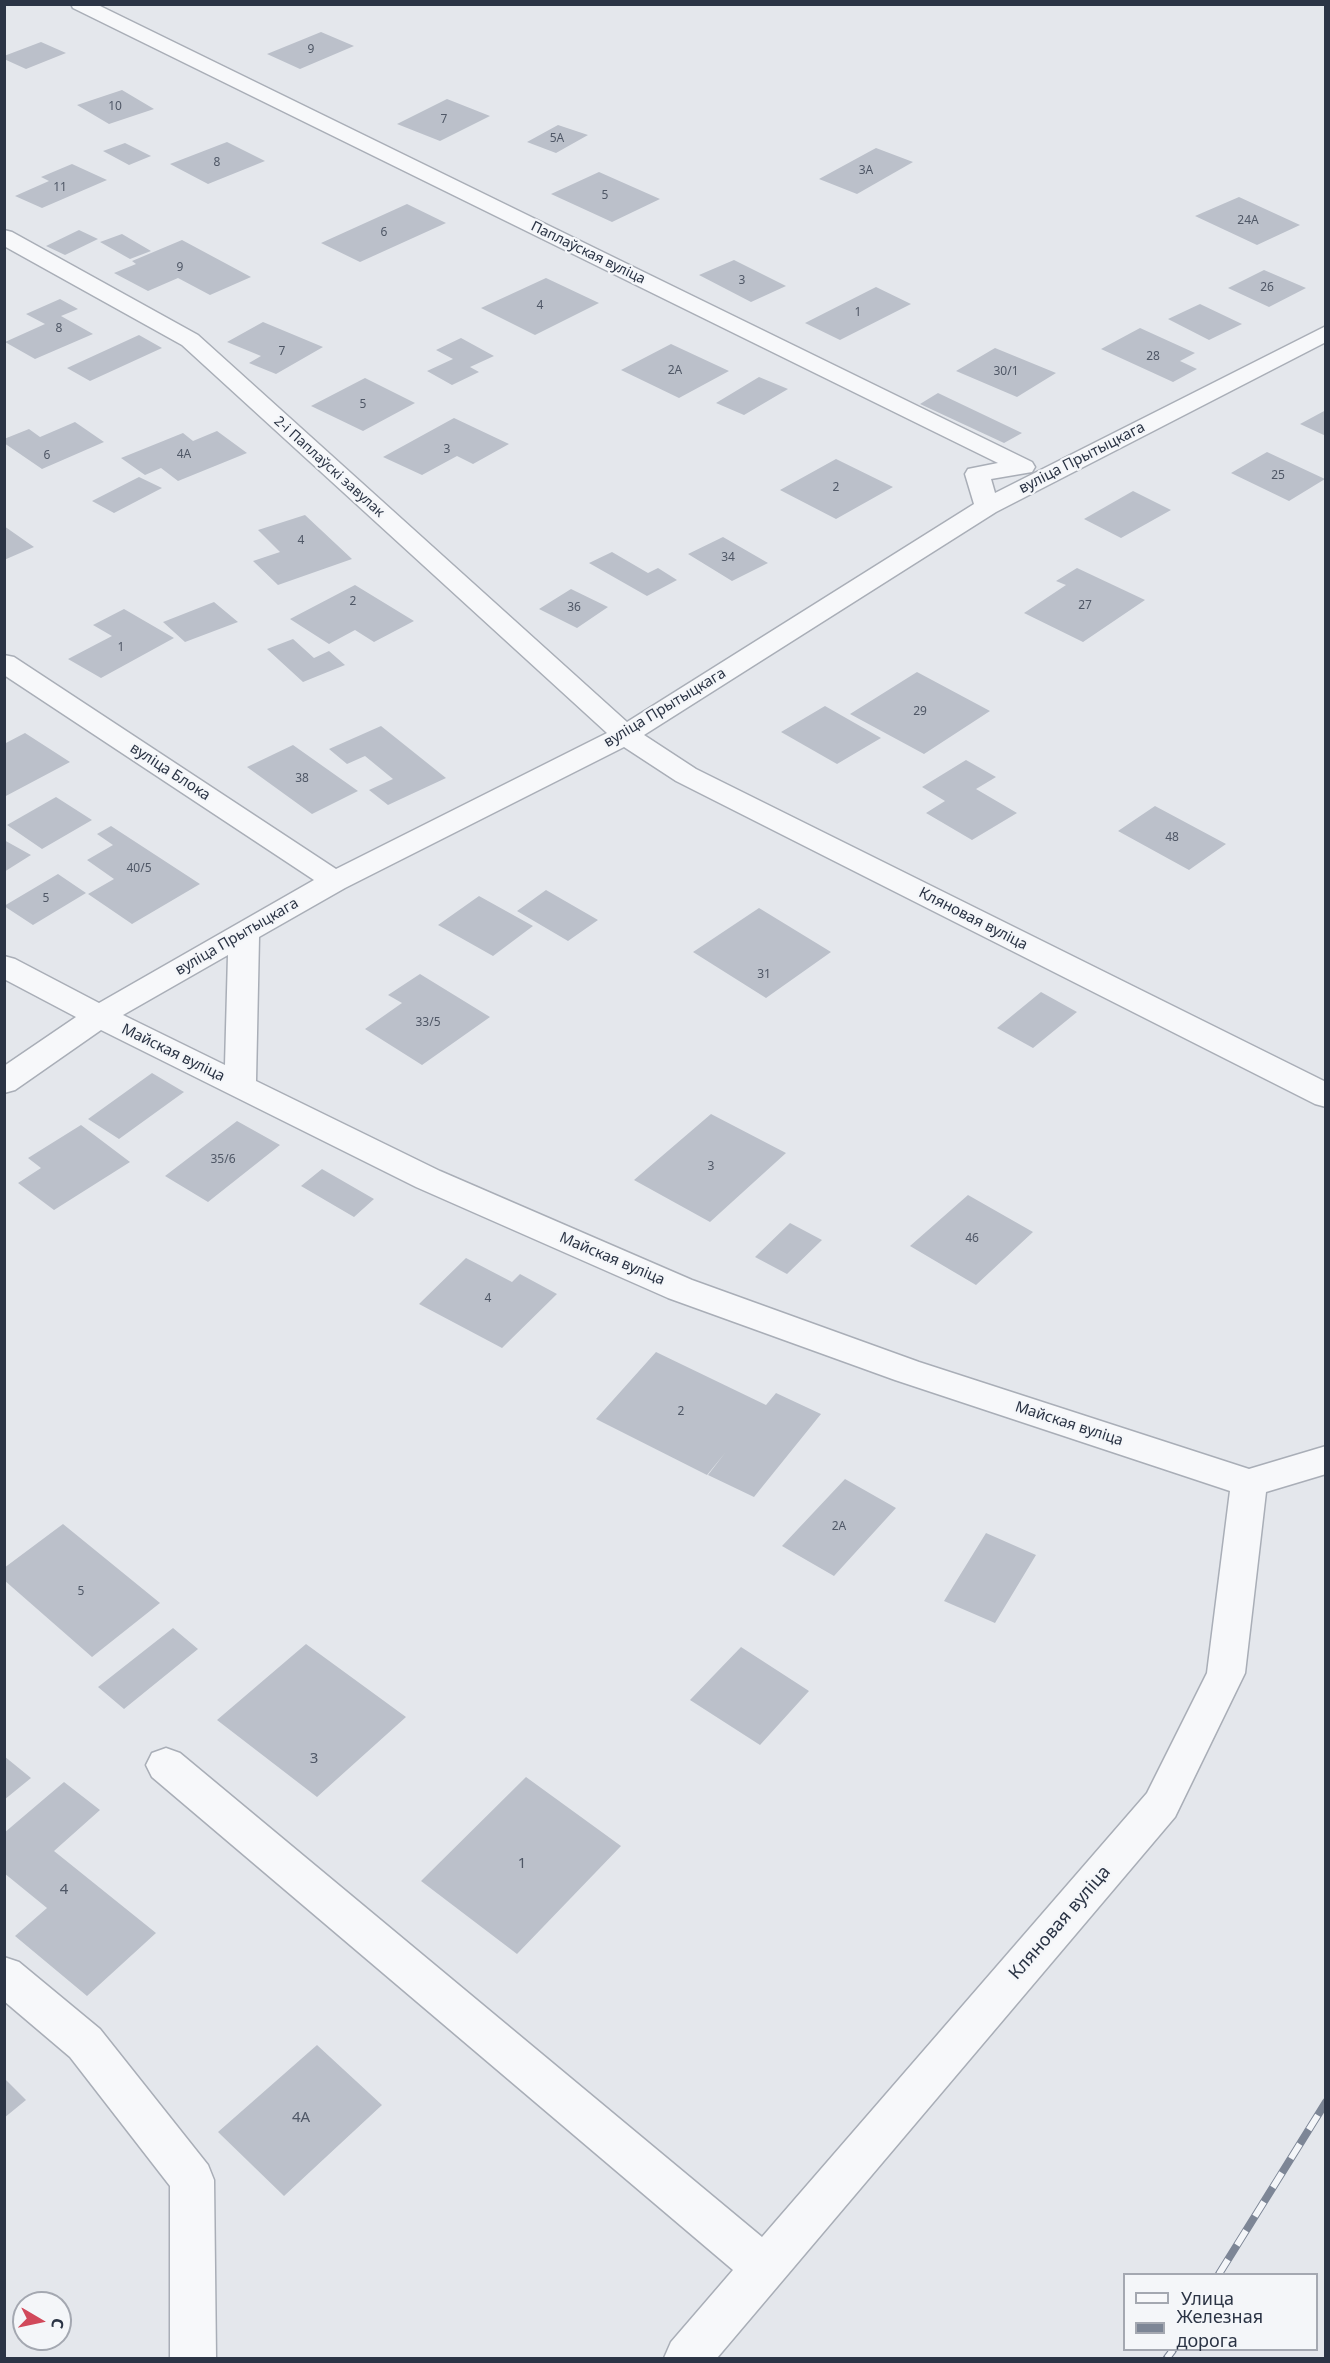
<!DOCTYPE html>
<meta charset="utf-8">
<style>
body{margin:0}
#map{position:relative;width:1330px;height:2363px;overflow:hidden;background:#e4e7ec;font-family:"Noto Sans",sans-serif}
canvas{display:block}
.frame{position:absolute;inset:0;border:6px solid #2b3445;pointer-events:none}
.legend{position:absolute;left:1123px;top:2273px;width:195px;height:78px;box-sizing:border-box;background:#f4f6f9;border:2px solid #a4a8b1;margin:0;padding:8px 10px;list-style:none;font-size:18px;color:#2b3445}
.legend li{display:flex;align-items:center;gap:12px;height:30px}
.legend b{width:30px;border:2px solid #a4a8b1}
.north{position:absolute;left:12px;top:2291px;width:60px;height:60px;box-sizing:border-box;background:#f4f6f9;border:2px solid #a4a8b1;border-radius:50%;rotate:99deg;font-size:16px;font-weight:700;line-height:24px;text-align:center;color:#2b3445}
.north::after{content:'';display:block;margin:auto;width:21px;height:27px;background:#d1495b;clip-path:polygon(50% 0,100% 100%,50% 72%,0 100%)}
</style>
<div id="map">
<canvas width="1330" height="2363"></canvas>
<div class="frame"></div>
<ul class="legend">
<li><b style="height:8px;background:#f7f8fa"></b>Улица</li>
<li><b style="height:8px;background:#7d8696"></b>Железная дорога</li>
</ul>
<div class="north">С</div>
</div>
<script>
const ctx = document.querySelector('canvas').getContext('2d');
ctx.lineJoin = 'round';
function paint(path, color) {
  ctx.fillStyle = color;
  ctx.fill(path, 'evenodd');
}
function trace(path, color, width, dash) {
  ctx.strokeStyle = color;
  ctx.lineWidth = width;
  ctx.lineCap = dash ? 'butt' : 'round';
  ctx.setLineDash(dash || []);
  ctx.stroke(path);
}
function write(font, color, halo, rows, align = 'center') {
  ctx.font = font + ' "Noto Sans",sans-serif';
  ctx.lineWidth = 4.5;
  ctx.setLineDash([]);
  ctx.textBaseline = 'middle';
  ctx.strokeStyle = halo;
  ctx.fillStyle = color;
  for (const [text, x, y, turn = 0] of rows) {
    ctx.save();
    ctx.translate(x, y);
    ctx.rotate((+turn || 0) * Math.PI / 180);
    ctx.textAlign = isNaN(turn) ? turn : align;
    if (halo) ctx.strokeText(text, 0, 0);
    ctx.fillText(text, 0, 0);
    ctx.restore();
  }
}
paint(new Path2D(`
 M321 32 354 46 300 69 267 54Z
 M41 42 66 53 26 69 4 59V56Z
 M122 90 154 109 109 124 77 105Z
 M447 99 490 116 440 141 397 124Z
 M558 125 588 135 556 153 527 142Z
 M227 142 265 161 208 184 170 164Z
 M125 143 151 156 129 165 103 151Z
 M876 148 913 162 857 194 819 179Z
 M72 164 107 180 42 208 15 196 49 181 41 177Z
 M599 172 660 199 612 222 551 194Z
 M1239 197 1300 225 1257 245 1195 216Z
 M407 204 446 223 360 262 321 243Z
 M79 230 98 239 65 255 46 246Z
 M122 234 151 251 130 259 100 242Z
 M182 240 251 277 210 295 178 278 148 291 114 273 136 264 132 261Z
 M734 260 786 286 751 302 699 275Z
 M1264 270 1306 288 1269 307 1228 288Z
 M546 278 599 303 535 335 481 308Z
 M876 287 911 304 840 340 805 323Z
 M60 299 78 309 61 316 93 334 35 359 5 342 45 324 26 314Z
 M1200 304 1242 324 1209 340 1168 319Z
 M263 322 323 347 276 374 249 363 261 356 227 342Z
 M1140 328 1195 353 1180 361 1197 369 1173 382 1101 349Z
 M139 335 162 348 90 381 67 368Z
 M461 338 494 356 470 367 479 372 452 385 427 371 453 359 436 350Z
 M671 344 729 371 679 398 621 370Z
 M995 348 1056 373 1017 397 956 371Z
 M759 377 788 389 744 415 716 403Z
 M365 378 415 403 363 431 311 406Z
 M938 393 1022 433 1004 443 920 404Z
 M1326 410V436L1300 424Z
 M454 418 509 444 473 464 457 456 422 475 383 457Z
 M75 422 104 442 42 469 4 443V439L29 429 40 437Z
 M217 431 247 453 178 481 161 468 145 475 121 458 183 433 193 441Z
 M1267 452 1325 479 1289 501 1231 473Z
 M836 459 893 487 836 519 780 490Z
 M139 477 162 488 114 513 92 501Z
 M1133 491 1171 510 1121 538 1084 519Z
 M305 515 352 559 278 585 253 561 280 552 258 530Z
 M4 526 34 547 4 560Z
 M723 537 768 563 732 581 688 554Z
 M612 552 648 573 658 568 677 580 647 596 589 563Z
 M1077 568 1145 600 1083 642 1024 613 1066 585 1056 581Z
 M355 585 414 621 374 642 355 630 329 644 290 619Z
 M571 589 608 607 577 628 539 609Z
 M214 602 238 622 185 642 163 622Z
 M124 609 174 638 101 678 68 659 112 636 93 625Z
 M293 639 314 658 329 651 345 665 303 682 267 649Z
 M917 672 990 711 924 754 850 714Z
 M825 706 881 738 837 764 781 732Z
 M381 726 446 778 388 805 369 790 393 779 365 756 347 764 329 749Z
 M25 733 70 762 4 797V744Z
 M293 745 358 791 312 814 247 767Z
 M966 760 996 777 976 789 1017 813 972 840 926 813 945 801 922 787Z
 M56 797 92 820 42 849 7 825Z
 M1155 806 1226 844 1189 870 1118 831Z
 M111 826 200 884 132 924 88 894 114 879 87 860 113 845 97 834Z
 M4 840 31 855 4 872Z
 M58 874 86 893 33 925 4 906Z
 M546 890 598 920 568 941 517 911Z
 M479 896 533 926 493 956 438 925Z
 M759 908 831 952 766 998 693 952Z
 M420 974 490 1017 422 1065 365 1029 402 1003 388 995Z
 M1041 992 1077 1012 1033 1048 997 1028Z
 M152 1073 184 1092 119 1139 88 1119Z
 M711 1114 786 1153 710 1222 634 1180Z
 M237 1121 280 1145 208 1202 165 1176Z
 M81 1125 130 1162 54 1210 18 1183 41 1168 28 1158Z
 M322 1169 329 1173 374 1199 354 1217 301 1186Z
 M968 1195 1033 1232 976 1285 910 1246Z
 M790 1223 822 1240 787 1274 755 1257Z
 M466 1258 512 1282 520 1274 557 1294 502 1348 419 1304Z
 M656 1352 766 1405 776 1393 821 1414 754 1497 708 1475 725 1453 707 1475 596 1419Z
 M845 1479 896 1508 834 1576 782 1546Z
 M63 1524 160 1603 92 1657 4 1580V1568Z
 M986 1533 1036 1555 995 1623 944 1601Z
 M173 1628 198 1649 124 1709 98 1687Z
 M306 1644 406 1717 317 1797 217 1720Z
 M741 1647 809 1691 760 1745 690 1700Z
 M4 1756 31 1778 4 1800Z
 M526 1777 621 1846 517 1954 421 1881Z
 M64 1782 100 1810 54 1851 156 1933 87 1996 15 1936 47 1908 4 1873V1833Z
 M317 2045 382 2105 284 2196 218 2132Z
 M4 2078 26 2100 4 2118Z`), '#bbc0ca');
const street = new Path2D(`
 M71 4H96L1032 462 1035 467 1032 472 991 479 995 493 1326 326V342L996 512 644 735 696 769 1326 1082V1107L1315 1104 676 781 624 747 345 888 259 937 256 1081 440 1171 692 1280 919 1362 1249 1469 1326 1446V1474L1266 1492 1245 1673 1175 1817 717 2358H664L671 2342 733 2270 152 1777 146 1765 152 1753 166 1748 180 1753 762 2237 1147 1793 1207 1673 1230 1491 895 1380 668 1298 416 1187 101 1030 15 1090 4 1093V1066L76 1017 4 979V956L15 959 99 1003 314 880 4 675V655L14 657 336 869 607 733 182 345 4 246V230L12 232 198 335 627 722 974 504 965 474 968 469 998 463 73 8ZM228 955 225 1065 123 1015Z
 M4 1957 19 1962 100 2029 208 2165 214 2180 216 2358H170V2186L70 2057 4 2001Z`);
trace(street, '#a9aeb7', 3);
paint(street, '#f7f8fa');
const rail = new Path2D(`
 M1219 2274 1326 2102
 M1167 2358 1173 2350`);
trace(rail, '#7d8696', 8);
trace(rail, '#f4f6f9', 6, [17]);
write('12px', '#4f5766', null, [
 ["9",311,50],
 ["10",115,107],
 ["7",444,120],
 ["5А",557,139],
 ["8",217,163],
 ["3А",866,171],
 ["11",60,188],
 ["5",605,196],
 ["24А",1248,221],
 ["6",384,233],
 ["9",180,268],
 ["3",742,281],
 ["26",1267,288],
 ["4",540,306],
 ["1",858,313],
 ["8",59,329],
 ["7",282,352],
 ["28",1153,357],
 ["2А",675,371],
 ["30/1",1006,372],
 ["5",363,405],
 ["3",447,450],
 ["4А",184,455],
 ["6",47,456],
 ["25",1278,476],
 ["2",836,488],
 ["4",301,541],
 ["34",728,558],
 ["2",353,602],
 ["27",1085,606],
 ["36",574,608],
 ["1",121,648],
 ["29",920,712],
 ["38",302,779],
 ["48",1172,838],
 ["40/5",139,869],
 ["5",46,899],
 ["31",764,975],
 ["33/5",428,1023],
 ["35/6",223,1160],
 ["3",711,1167],
 ["46",972,1239],
 ["4",488,1299],
 ["2",681,1412],
 ["2А",839,1527],
 ["5",81,1592]
]);
write('14px', '#2b3445', '#f4f6f9', [
 ["Паплаўская вуліца",588,253,26],
 ["2-і Паплаўскі завулак",329,467,42]
]);
write('15px', '#2b3445', '#f4f6f9', [
 ["вуліца Прытыцкага",1082,458,-27],
 ["вуліца Прытыцкага",665,708,-31],
 ["вуліца Блока",170,772,33],
 ["Кляновая вуліца",973,919,27],
 ["вуліца Прытыцкага",237,937,-30],
 ["Майская вуліца",173,1053,26],
 ["Майская вуліца",612,1259,23],
 ["Майская вуліца",1069,1424,18]
]);
write('15px', '#4f5766', null, [
 ["3",314,1759],
 ["1",522,1864],
 ["4",64,1890],
 ["4А",301,2118]
]);
write('18px', '#2b3445', '#f4f6f9', [
 ["Кляновая вуліца",1060,1923,-49]
]);
</script>
